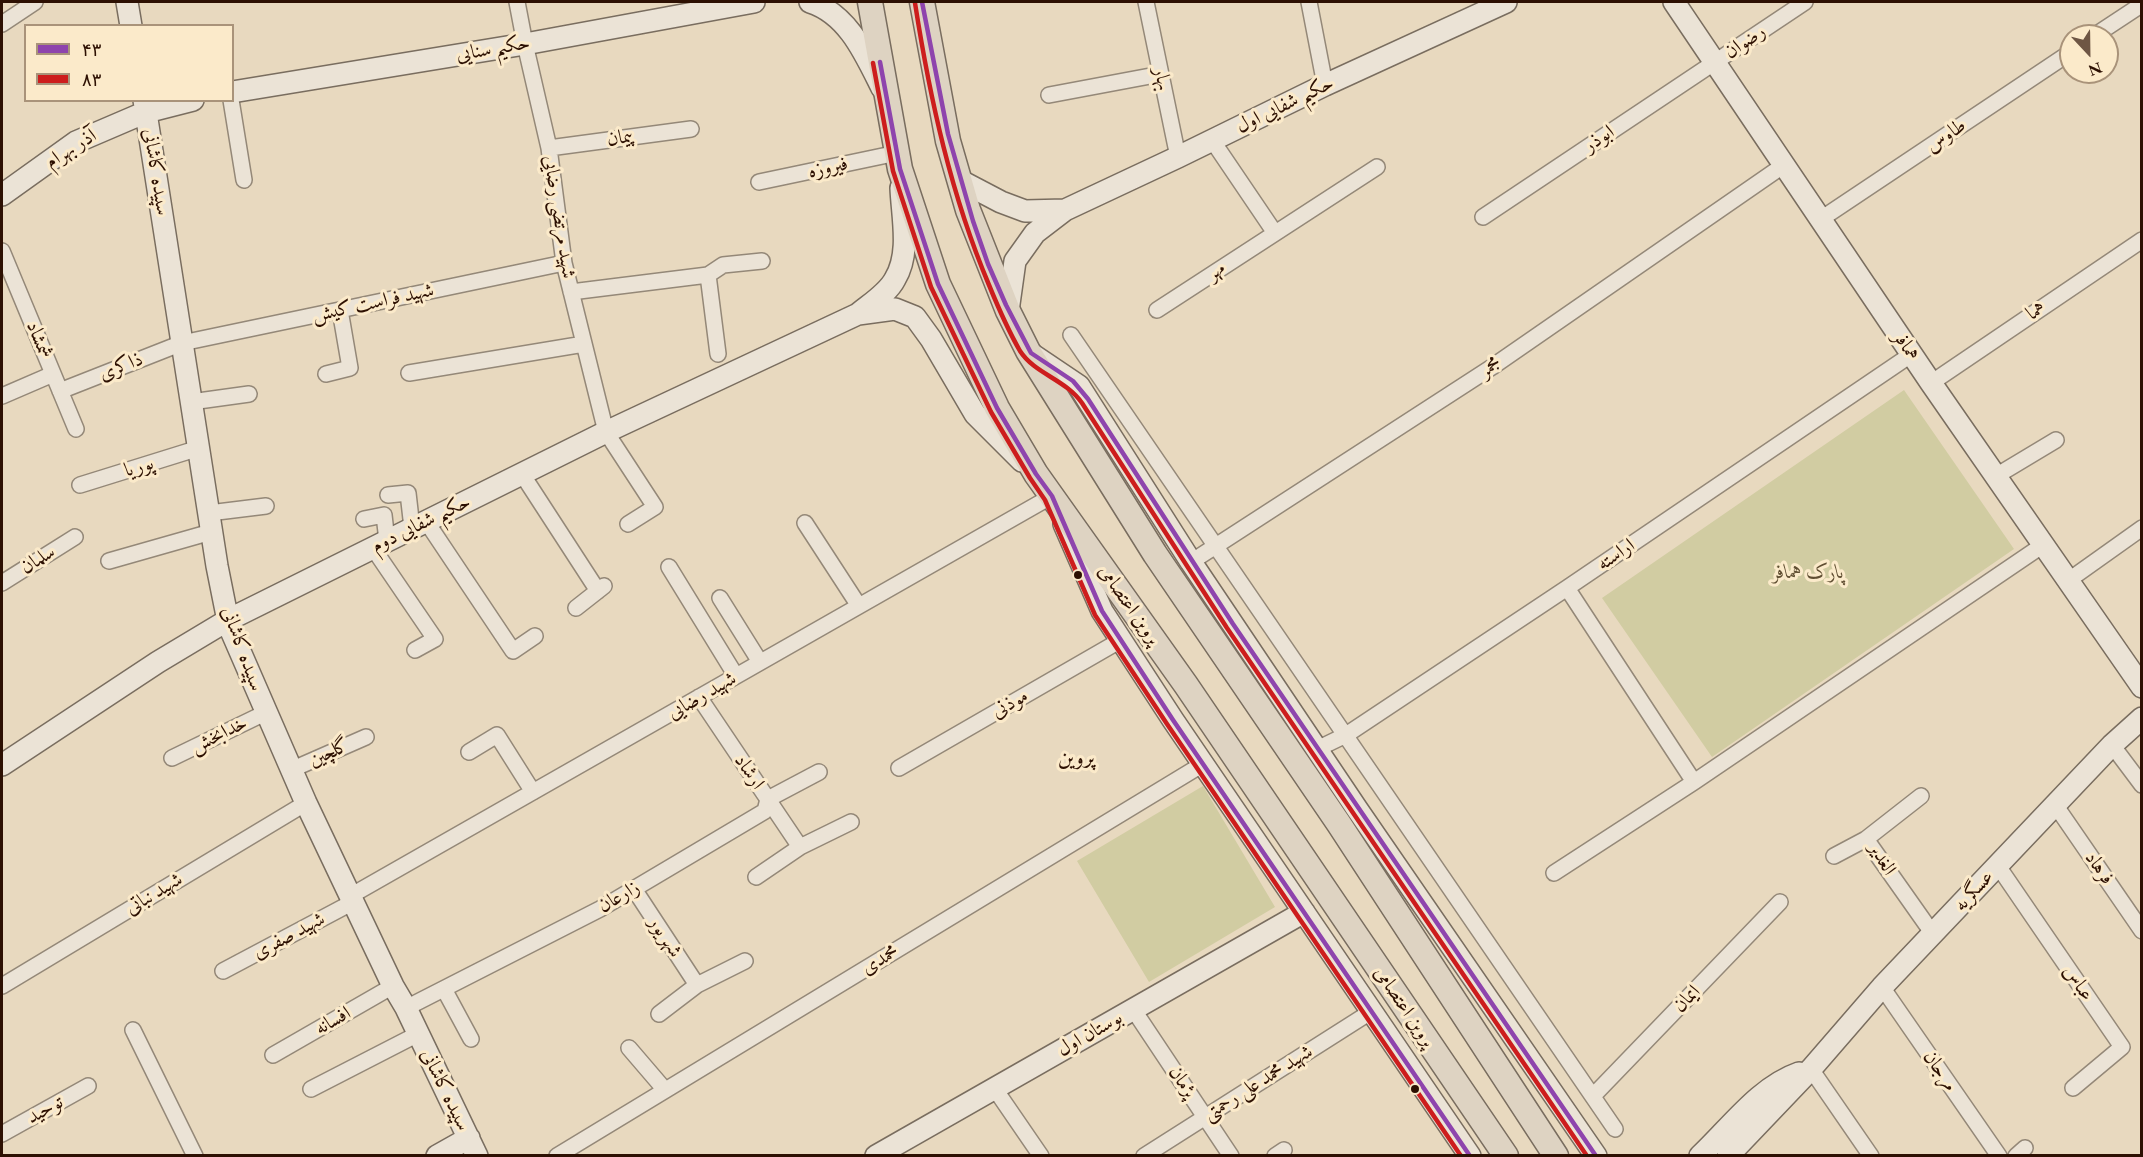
<!DOCTYPE html>
<meta charset="utf-8">
<style>
body{margin:0}
#map{position:relative;width:2143px;height:1157px;overflow:hidden;background:#e8d9bf;font-family:"EB Garamond",serif}
canvas{display:block}
.frame{position:absolute;inset:0;border:3px solid #2d1002;pointer-events:none}
.legend{position:absolute;left:24px;top:24px;width:210px;height:78px;box-sizing:border-box;background:#fbeaca;border:2px solid #a9937a;margin:0;padding:8px 10px;list-style:none;font-size:18px;color:#2d1002}
.legend li{display:flex;align-items:center;gap:12px;height:30px}
.legend b{width:30px;border:2px solid #a9937a}
.north{position:absolute;left:2059px;top:24px;width:60px;height:60px;box-sizing:border-box;background:#fbeaca;border:2px solid #a9937a;border-radius:50%;rotate:158deg;font-size:16px;font-weight:700;line-height:24px;text-align:center;color:#2d1002}
.north::after{content:'';display:block;margin:auto;width:21px;height:27px;background:#6e5644;clip-path:polygon(50% 0,100% 100%,50% 72%,0 100%)}
</style>
<div id="map">
<canvas width="2143" height="1157"></canvas>
<div class="frame"></div>
<ul class="legend">
<li><b style="height:8px;background:#8e44ad"></b>۴۳</li>
<li><b style="height:8px;background:#cd1d1d"></b>۸۳</li>
</ul>
<div class="north">N</div>
</div>
<script>
const ctx = document.querySelector('canvas').getContext('2d');
ctx.lineJoin = 'round';
function paint(path, color) {
  ctx.fillStyle = color;
  ctx.fill(path, 'evenodd');
}
function trace(path, color, width, dash) {
  ctx.strokeStyle = color;
  ctx.lineWidth = width;
  ctx.lineCap = dash ? 'butt' : 'round';
  ctx.setLineDash(dash || []);
  ctx.stroke(path);
}
function write(font, color, halo, rows, align = 'center') {
  ctx.font = font + ' "EB Garamond",Amiri,serif';
  ctx.lineWidth = 6;
  ctx.setLineDash([]);
  ctx.textBaseline = 'middle';
  ctx.strokeStyle = halo;
  ctx.fillStyle = color;
  for (const [text, x, y, turn = 0] of rows) {
    ctx.save();
    ctx.translate(x, y);
    ctx.rotate((+turn || 0) * Math.PI / 180);
    ctx.textAlign = isNaN(turn) ? turn : align;
    if (halo) ctx.strokeText(text, 0, 0);
    ctx.fillText(text, 0, 0);
    ctx.restore();
  }
}
paint(new Path2D(`
 M1904 390 2014 549 1712 757 1602 598Z
 M1203 786 1275 907 1149 982 1077 861Z`), '#d1cca2');
const street = new Path2D(`
 M517 2 525 44 549 148 564 263 606 432 655 507 628 524
 M1146 2 1178 157
 M1309 2 1325 85
 M2 24 35 2
 M2094 36 2138 7
 M1049 95 1161 74
 M231 100 244 180
 M1212 140 1275 233
 M549 148 691 129
 M759 182 897 153
 M1483 217 1805 2
 M1821 219 2071 52
 M2 251 76 429
 M708 275 723 265 762 261
 M571 292 708 275 718 354
 M1157 310 1377 167
 M1071 335 1615 1129
 M409 373 584 344
 M326 374 350 368 340 310
 M1931 383 2142 240
 M60 391 182 343 564 263
 M2 396 53 374
 M191 402 249 394
 M522 474 598 591
 M1996 476 2056 440
 M80 485 199 448
 M388 495 408 493 412 528
 M209 513 266 506
 M364 519 384 515 387 541
 M426 521 513 651 535 636
 M805 523 859 606
 M373 548 435 639 415 650
 M109 561 211 532
 M1191 562 1492 367 1784 165
 M669 567 736 676
 M2069 580 2142 528
 M2 583 75 537
 M1567 588 1694 782
 M720 598 760 662
 M576 608 604 586
 M699 697 800 847
 M2112 745 2142 785
 M1317 749 1346 735 1567 588 1912 354
 M469 752 497 735 533 792
 M172 758 267 712
 M899 768 1121 640
 M293 769 366 737
 M1921 796 1866 839 1933 934
 M2056 806 2142 931
 M1834 856 1866 839
 M1998 866 2122 1047 2073 1088
 M1554 873 1694 782 2043 545
 M756 877 800 847 851 822
 M634 889 697 985
 M352 895 1052 496
 M223 971 355 901
 M2 986 306 803
 M1882 987 1999 1156
 M444 989 471 1039
 M406 1008 600 909 765 811 768 799 819 772
 M1133 1009 1231 1156
 M659 1014 697 985 745 961
 M133 1030 195 1156
 M629 1048 665 1090
 M273 1055 393 986
 M1811 1069 1871 1156
 M311 1089 418 1034
 M995 1089 1041 1156
 M1593 1096 1780 902
 M2 1134 88 1086
 M557 1156 1203 764
 M1144 1156 1372 1011
 M1275 1156 1284 1150
 M2016 1156 2025 1148`);
const secondary = new Path2D(`
 M127 2 131 26
 M810 2C848 14 865 54 882 88
 M1674 2 1931 383 2142 687
 M232 92 525 44 754 2
 M144 100 217 566 229 626 306 803 393 986 406 1008 477 1156
 M959 180 1001 202 1025 211 1065 210
 M2 195 76 142 146 112 193 100
 M1008 311 1015 261 1035 233 1065 210 1178 157 1325 85 1506 2
 M858 314 895 309 915 317 931 339 975 414 1022 461
 M1030 353 1079 386 1191 562 1357 809 1596 1156
 M1064 524 1102 611 1173 720 1470 1156
 M2 765 158 662 228 620 606 432 858 314C870 304 888 293 895 279 911 253 902 216 901 188
 M437 1156 469 1138
 M876 1156 1304 912
 M1700 1156C1730 1128 1759 1087 1799 1073
 M1728 1156 1811 1069 1882 987 2112 745 2142 718`);
const primary = new Path2D(`
 M870 2 900 169 938 284 997 408 1036 474 1186 685 1506 1156
 M922 2 948 141 968 210 1008 311 1028 351 1155 554 1339 824 1556 1156`);
trace(street, '#948878', 18);
trace(secondary, '#796d5f', 24);
trace(primary, '#796d5f', 27);
trace(street, '#ebe3d6', 15);
trace(secondary, '#ebe3d6', 21);
trace(primary, '#ded3c2', 24);
trace(new Path2D(`
 M922 2 948 134 973 221 988 264 1006 305 1031 353 1073 381 1088 399 1233 624 1596 1156
 M880 62 900 169 938 284 997 408 1036 474 1052 496 1102 611 1173 720 1470 1156`), '#8e44ad', 4.5);
trace(new Path2D(`
 M915 3C930 99 951 195 989 285 998 307 1008 330 1020 351 1035 374 1065 379 1082 403L1227 628 1587 1156
 M873 63 893 171 931 287 991 412 1030 478 1045 500 1095 615 1167 724 1461 1156`), '#cd1d1d', 4.5);
for (const [x, y, r, color] of [
 [1078,575,5,"#2d1002"],
 [1415,1089,5,"#2d1002"]
]) {
  const dot = new Path2D();
  dot.arc(x, y, r, 0, 2 * Math.PI);
  ctx.fillStyle = color;
  ctx.fill(dot);
  trace(dot, '#fbeaca', 2);
}
write('20px', '#2d1002', '#fbeaca', [
 ["رضوان",1745,42,-34],
 ["حکیم سنایی",493,49,-10],
 ["بهار",1162,79,78],
 ["حکیم شفایی اول",1285,105,-26],
 ["طاوس",1946,136,-34],
 ["پیمان",620,138,-8],
 ["ابوذر",1599,139,-34],
 ["آذر بهرام",71,149,-32],
 ["فیروزه",828,168,-12],
 ["سپیده کاشانی",156,172,81],
 ["شهید مرتضی رضایی",559,217,81],
 ["مهر",1216,271,-33],
 ["شهید فراست کیش",373,303,-12],
 ["هما",2036,311,-34],
 ["شمشاد",39,340,67],
 ["همافر",1906,346,56],
 ["ذاکری",121,367,-22],
 ["مجمر",1490,367,-34],
 ["پوریا",139,467,-17],
 ["حکیم شفایی دوم",421,524,-26],
 ["اراسته",1616,555,-34],
 ["سلمان",38,560,-32],
 ["پروین اعتصامی",1129,605,55],
 ["سپیده کاشانی",242,649,70],
 ["شهید رضایی",702,696,-30],
 ["موذنی",1010,704,-30],
 ["خدابخش",219,735,-26],
 ["گلچین",329,753,-24],
 ["ارشاد",749,772,56],
 ["الغدیر",1882,859,59],
 ["فرهاد",2099,868,55],
 ["عسگریه",1974,891,-47],
 ["شهید نباتی",154,894,-31],
 ["زارعان",619,897,-30],
 ["شهید صفری",289,936,-28],
 ["شهریور",665,937,57],
 ["محمدی",880,960,-31],
 ["عباس",2078,983,56],
 ["ایمان",1687,999,-46],
 ["پروین اعتصامی",1404,1007,56],
 ["افسانه",333,1021,-30],
 ["بوستان اول",1090,1034,-30],
 ["مرجان",1940,1071,55],
 ["پژمان",1182,1082,56],
 ["شهید محمد علی رحمتی",1258,1083,-32],
 ["سپیده کاشانی",445,1090,64],
 ["توحید",45,1110,-29]
]);
write('italic 20px', '#604e32', '#fbeaca', [
 ["پارک همافر",1808,573]
]);
write('22px', '#2d1002', '#fbeaca', [
 ["پروین",1076,758]
]);
</script>
